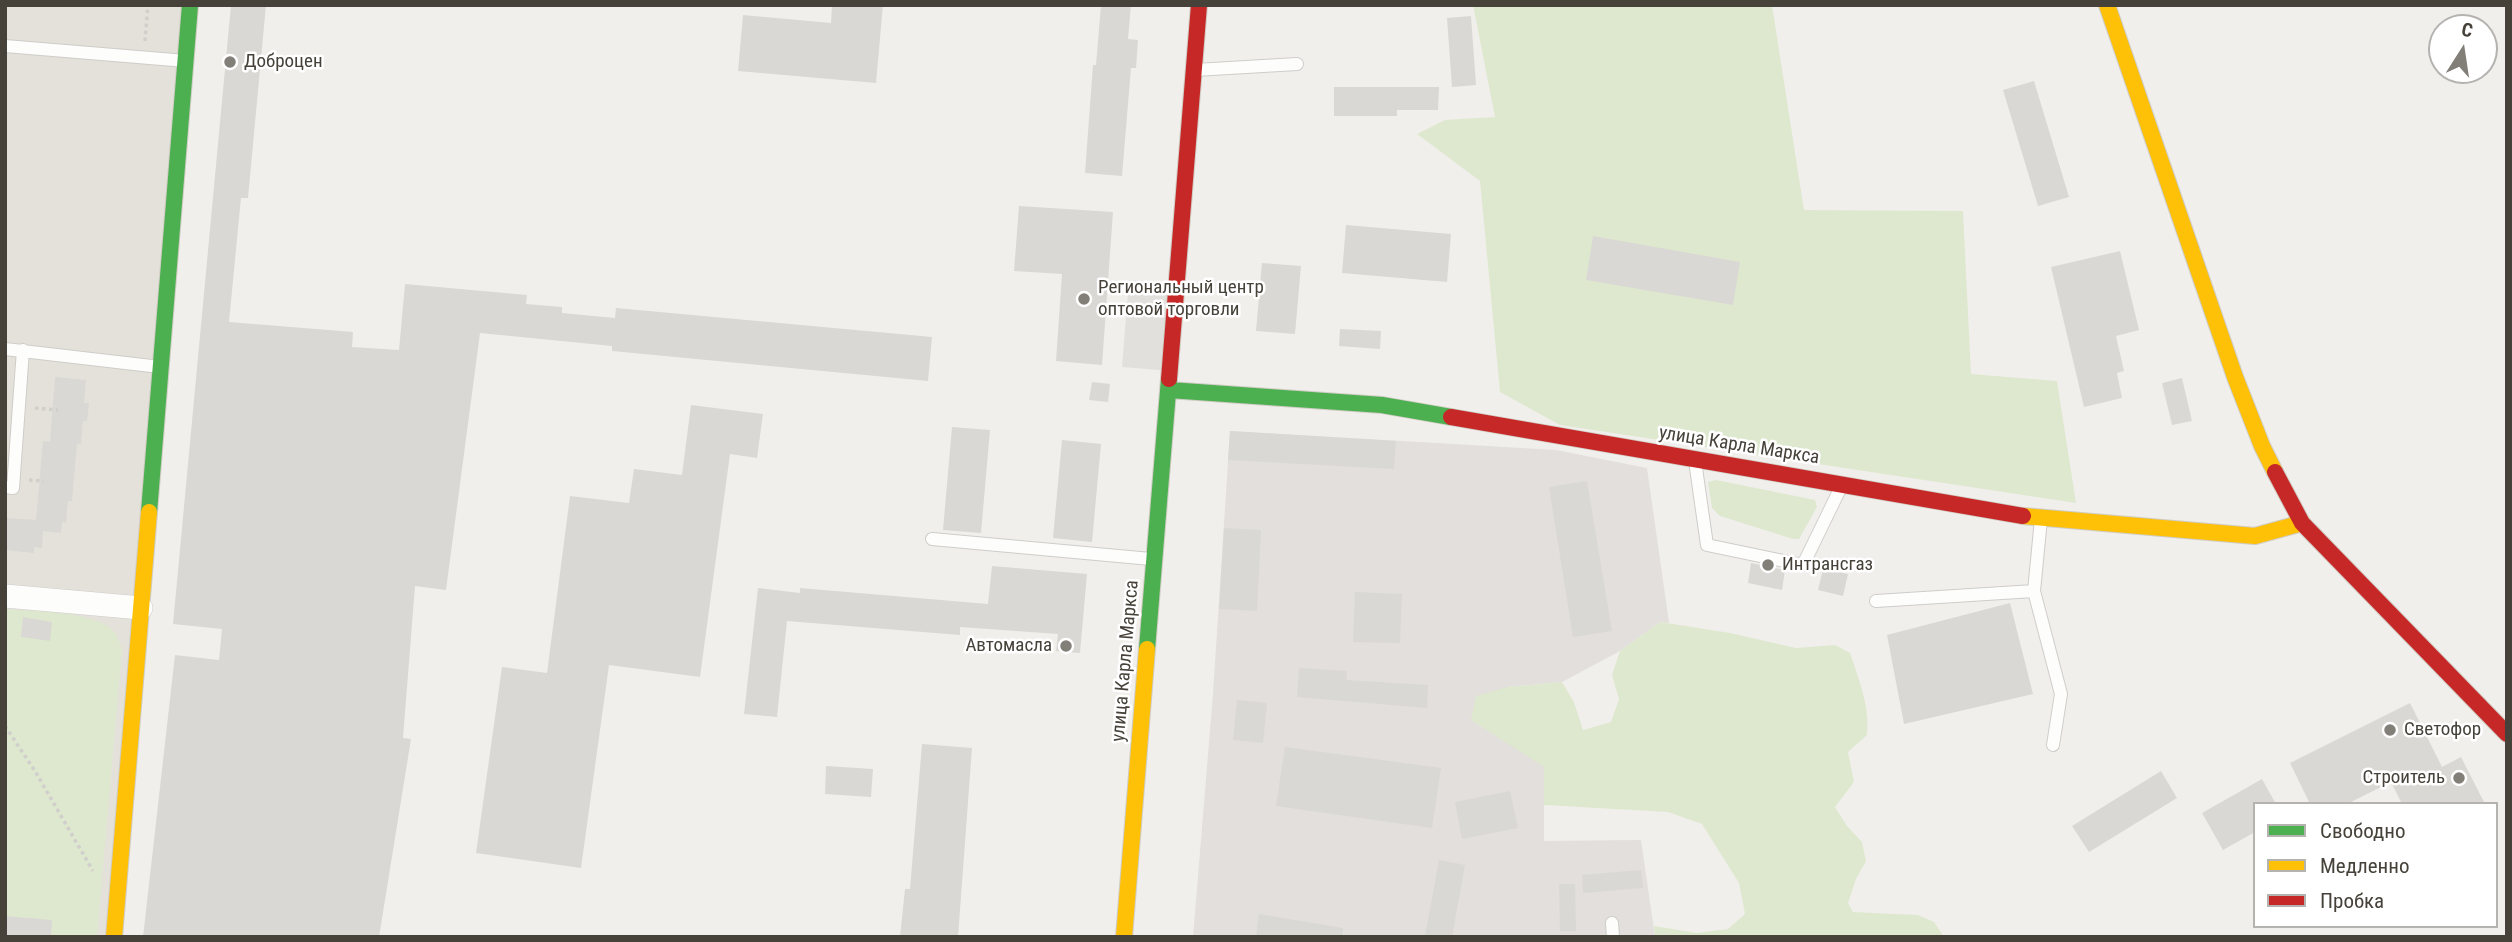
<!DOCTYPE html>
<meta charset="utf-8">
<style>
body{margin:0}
#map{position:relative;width:2512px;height:942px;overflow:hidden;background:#f1efec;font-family:"Roboto Condensed",sans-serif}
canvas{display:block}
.frame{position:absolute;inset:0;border:7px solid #464139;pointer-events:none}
.legend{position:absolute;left:2253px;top:802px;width:245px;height:126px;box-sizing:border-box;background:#fff;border:2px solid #b5b3b0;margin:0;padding:9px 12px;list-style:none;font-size:21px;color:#464139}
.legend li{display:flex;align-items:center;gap:14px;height:35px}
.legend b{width:35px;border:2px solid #b5b3b0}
.north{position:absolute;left:2428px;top:14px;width:70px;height:70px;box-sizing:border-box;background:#fff;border:2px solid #b5b3b0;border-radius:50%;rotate:12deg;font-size:19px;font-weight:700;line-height:28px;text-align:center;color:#464139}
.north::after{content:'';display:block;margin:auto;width:24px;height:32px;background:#827e78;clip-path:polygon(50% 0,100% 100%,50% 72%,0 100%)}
</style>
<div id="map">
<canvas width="2512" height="942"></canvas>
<div class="frame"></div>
<ul class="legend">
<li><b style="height:9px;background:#4caf50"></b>Свободно</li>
<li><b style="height:9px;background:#ffc107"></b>Медленно</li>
<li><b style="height:9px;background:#c62828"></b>Пробка</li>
</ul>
<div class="north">С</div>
</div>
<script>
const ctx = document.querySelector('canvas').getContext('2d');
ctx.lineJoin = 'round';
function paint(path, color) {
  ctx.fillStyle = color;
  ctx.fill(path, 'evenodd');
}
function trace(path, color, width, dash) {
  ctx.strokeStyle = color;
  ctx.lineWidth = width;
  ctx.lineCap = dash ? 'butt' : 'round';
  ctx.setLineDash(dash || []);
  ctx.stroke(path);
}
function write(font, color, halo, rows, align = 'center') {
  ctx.font = font + ' "Roboto Condensed",sans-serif';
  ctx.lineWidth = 5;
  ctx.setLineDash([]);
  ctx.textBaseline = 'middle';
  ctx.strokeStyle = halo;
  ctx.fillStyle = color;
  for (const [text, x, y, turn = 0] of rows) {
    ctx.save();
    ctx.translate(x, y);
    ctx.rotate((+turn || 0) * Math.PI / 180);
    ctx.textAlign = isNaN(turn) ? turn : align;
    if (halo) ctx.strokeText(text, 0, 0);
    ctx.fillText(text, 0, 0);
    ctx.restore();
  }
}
paint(new Path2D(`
 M5 5H190L114 937H5Z`), '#e4e1da');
paint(new Path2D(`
 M1230 431 1556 450 1647 468 1669 623 1660 622 1620 651 1562 682 1508 687 1544 767V841L1641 840 1655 937H1193L1213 694Z`), '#e2dfdc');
paint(new Path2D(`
 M1473 5H1772L1804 210 1963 211 1971 374 2057 381 2076 503 1560 425 1500 392 1480 181 1417 134 1445 120 1495 117Z
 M1716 480 1815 500 1817 507 1799 539H1793L1720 516 1712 508 1708 482Z
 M5 609C31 611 101 611 116 634 118 638 120 644 122 649L97 937H5Z
 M1660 622 1730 633 1796 648 1835 645 1850 653C1859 680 1870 706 1867 735L1848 752 1854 782 1835 807 1847 826 1862 842 1866 861 1856 879 1848 903 1853 912 1918 915 1934 922 1944 937H1655L1654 926 1697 933 1728 929 1745 914 1739 883 1702 824 1668 812 1544 805V767L1471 720 1476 696 1508 687 1562 682 1574 702 1583 730 1611 722 1619 699 1612 675 1620 651Z`), '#dee8cf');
paint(new Path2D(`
 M1129 280 1178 284 1171 371 1122 367Z`), '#e2e0dd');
paint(new Path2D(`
 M231 5H266L248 198H241L229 322 353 332 352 347 399 350 405 284 527 295 526 304 562 307V313L615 318 616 308 932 337 928 381 612 351V346L480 333 446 590 415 586 403 738 411 739 379 937H143L175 655 219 660 222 629 173 624Z
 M832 5H883L876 83 738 71 743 15 831 23Z
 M1101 5H1131L1128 39 1138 40 1136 68H1131L1122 176 1085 173 1093 65H1096Z
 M1471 16 1476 85 1452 87 1447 18Z
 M2034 81 2069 197 2038 206 2003 90Z
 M1334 87H1439L1438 110H1397V116H1334Z
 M1019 206 1113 212 1102 365 1056 361 1062 274 1014 271Z
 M1346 225 1451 234 1447 282 1342 273Z
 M1593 236 1740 262 1733 305 1586 280Z
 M2120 251 2139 330 2116 336 2124 371 2117 373 2122 398 2084 407 2051 267Z
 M1262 263 1301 266 1295 334 1256 331Z
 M1340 329 1381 331 1380 349 1339 346Z
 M55 377 86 380 84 403H89L87 421H83L81 444H77L72 501H68L66 523 62 522 61 533 43 531 42 548 34 547V553L5 550V518L36 520 43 441 50 442Z
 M2182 378 2192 421 2172 425 2162 383Z
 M1092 382 1110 384 1108 402 1089 400Z
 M691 405 763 414 757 458 730 454 700 677 609 665 581 868 476 853 502 667 547 673 570 496 629 503 634 469 682 475Z
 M952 427 990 430 981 533 943 530Z
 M1230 431 1396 441 1394 469 1228 460Z
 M1062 440 1101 444 1092 542 1053 538Z
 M1587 481 1612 631 1573 637 1549 487Z
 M1224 528 1261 530 1257 611 1219 609Z
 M1751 563 1785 570 1782 590 1748 583Z
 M992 566 1087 574 1080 653 1056 651 1058 634 960 627V635L787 621 777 717 744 714 758 588 800 593V588L988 604Z
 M1823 569 1848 574 1843 596 1818 590Z
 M1355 592 1402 594 1400 643 1353 642Z
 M2010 603 2033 694 1904 724 1887 635Z
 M23 617 52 622 50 641 21 637Z
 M1299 668 1347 671 1346 680 1428 685 1427 708 1297 697Z
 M1237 700 1267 703 1263 743 1233 740Z
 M2410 703 2442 767 2461 757 2485 804H2402L2391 782 2347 804H2310L2290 763Z
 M922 744 972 748 958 937H900L905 889H910Z
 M1285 747 1441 768 1432 828 1276 806Z
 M826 766 873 769 871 797 825 794Z
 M2161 771 2177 798 2089 852 2072 826Z
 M2262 779 2276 804H2255V832L2223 850 2202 813Z
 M1510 791 1518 828 1462 839 1455 802Z
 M1439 860 1465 865 1452 937H1425Z
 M1641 870 1643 888 1583 893 1582 875Z
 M1559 884H1575L1576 931H1560Z
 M1259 914 1343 928 1342 937H1256Z
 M5 916 52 920 51 937H5Z`), '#dad8d4');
const lane = new Path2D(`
 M5 46 186 61
 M1195 70 1297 64
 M5 349 160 367
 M1695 461 1707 545 1803 565 1841 487
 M5 487 13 488 23 350
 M2041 519 2034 591 2061 694 2053 745
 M932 539 1151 559
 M1876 601 2034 591
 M1612 923 1613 937`);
const street = new Path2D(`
 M5 596 141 608`);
const fast = new Path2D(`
 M1169 390 1382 405 1451 417
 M149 512 190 5
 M1147 649 1169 379`);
const slow = new Path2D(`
 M2107 5 2235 377 2262 446 2275 472
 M2023 516 2255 536 2302 523
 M114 937 149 512
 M1124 937 1147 649`);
const jam = new Path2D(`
 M1169 379 1199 5
 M1451 417 2023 516
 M2275 472 2302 523 2507 734`);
trace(lane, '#cfcdc9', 14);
trace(street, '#cfcdc9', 24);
trace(fast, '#cfccc3', 18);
trace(slow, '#cfccc3', 18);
trace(jam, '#cfccc3', 18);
trace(new Path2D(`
 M145 41 148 5
 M35 408 58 410
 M29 480 44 481
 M5 726 35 771 93 871`), '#d1cfcc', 3.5, [3.5, 3.5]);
trace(lane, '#fdfdfc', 12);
trace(street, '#fdfdfc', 23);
trace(fast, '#4caf50', 16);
trace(slow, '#ffc107', 16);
trace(jam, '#c62828', 16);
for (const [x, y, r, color] of [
 [230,62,7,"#827e78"],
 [1084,299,7,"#827e78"],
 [1768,565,7,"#827e78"],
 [1066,646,7,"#827e78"],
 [2390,730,7,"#827e78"],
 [2459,778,7,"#827e78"]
]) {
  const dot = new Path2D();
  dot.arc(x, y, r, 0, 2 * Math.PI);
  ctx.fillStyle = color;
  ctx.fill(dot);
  trace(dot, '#fff', 2.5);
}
write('19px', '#464139', '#fff', [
 ["Доброцен",244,62],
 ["Региональный центр",1098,288],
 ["оптовой торговли",1098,310],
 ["Интрансгаз",1782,565],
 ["Автомасла",1052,646,"right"],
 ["Светофор",2404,730],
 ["Строитель",2445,778,"right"]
], 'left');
write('19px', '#464139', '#fff', [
 ["улица Карла Маркса",1739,446,9],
 ["улица Карла Маркса",1126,661,-85]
]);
</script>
